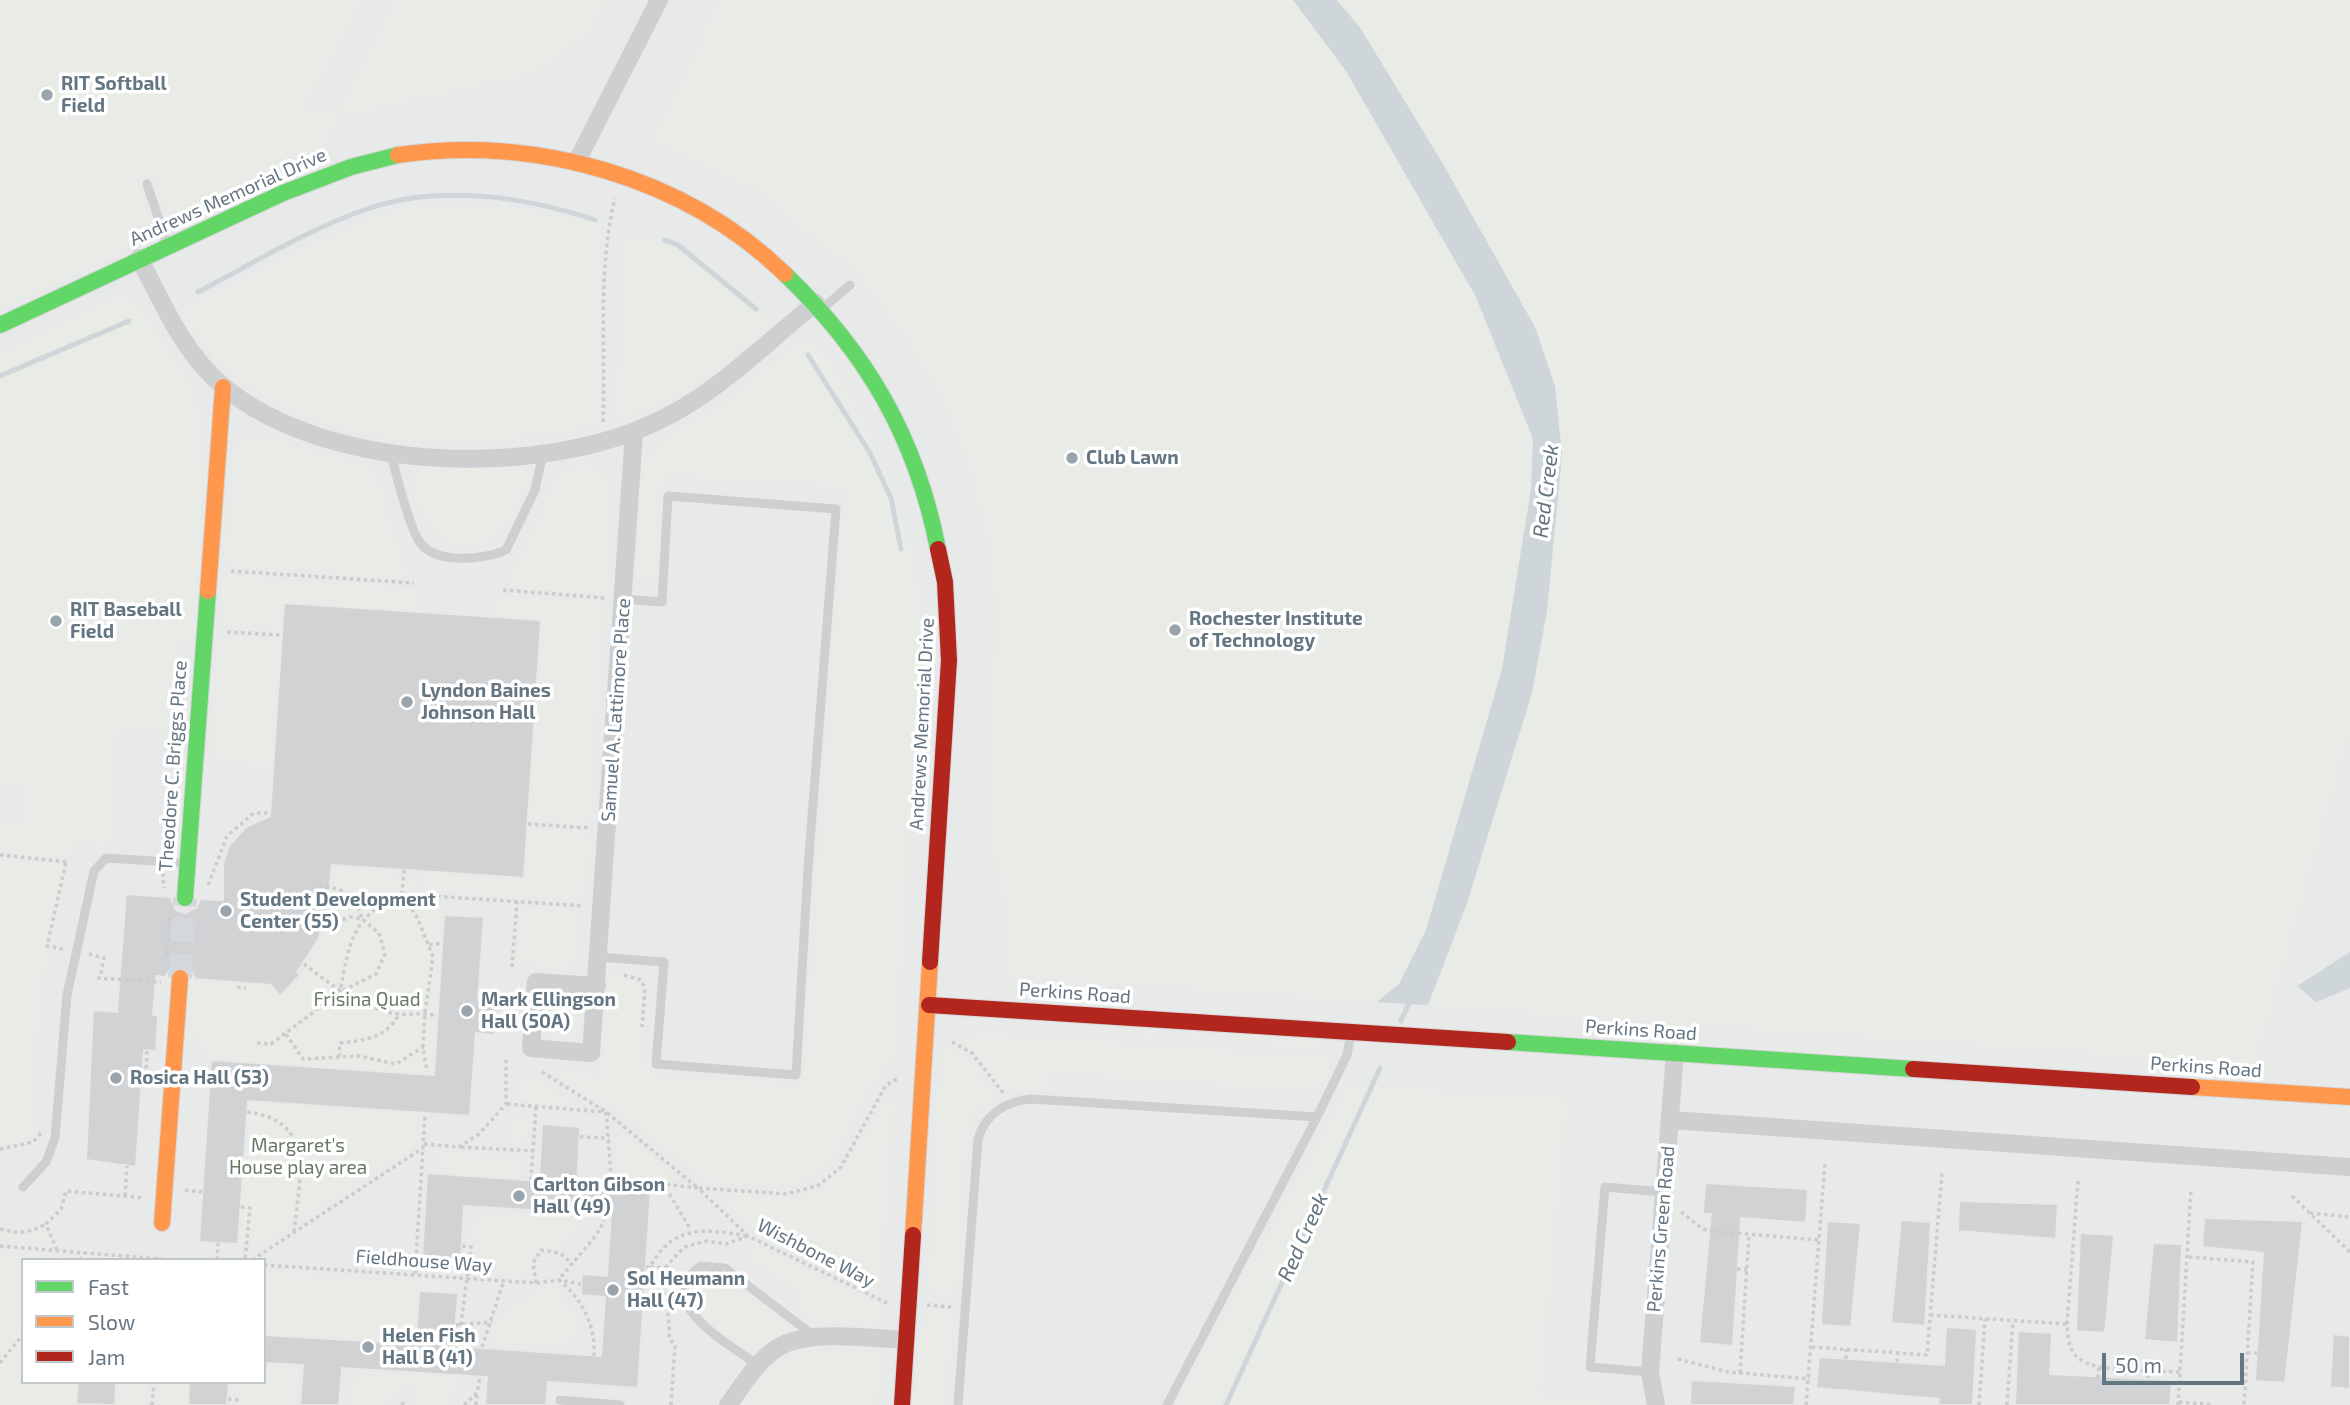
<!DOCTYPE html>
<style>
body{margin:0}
#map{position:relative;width:2350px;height:1405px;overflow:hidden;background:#f9f9f9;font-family:"Exo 2",sans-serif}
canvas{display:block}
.legend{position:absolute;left:21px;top:1258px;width:245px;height:126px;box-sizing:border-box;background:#fff;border:2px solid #c1c8cd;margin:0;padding:9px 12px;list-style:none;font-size:21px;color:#657683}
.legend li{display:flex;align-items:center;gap:14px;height:35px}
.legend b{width:35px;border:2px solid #c1c8cd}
.scale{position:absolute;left:2102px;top:1353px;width:142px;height:32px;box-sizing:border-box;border:4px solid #657683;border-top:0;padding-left:9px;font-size:21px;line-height:24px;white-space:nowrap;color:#657683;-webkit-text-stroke:5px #fff;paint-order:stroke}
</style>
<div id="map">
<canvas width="2350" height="1405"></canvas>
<ul class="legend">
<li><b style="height:9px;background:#63d668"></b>Fast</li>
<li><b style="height:9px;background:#ff974d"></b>Slow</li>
<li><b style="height:9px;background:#b3261e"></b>Jam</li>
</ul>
<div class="scale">50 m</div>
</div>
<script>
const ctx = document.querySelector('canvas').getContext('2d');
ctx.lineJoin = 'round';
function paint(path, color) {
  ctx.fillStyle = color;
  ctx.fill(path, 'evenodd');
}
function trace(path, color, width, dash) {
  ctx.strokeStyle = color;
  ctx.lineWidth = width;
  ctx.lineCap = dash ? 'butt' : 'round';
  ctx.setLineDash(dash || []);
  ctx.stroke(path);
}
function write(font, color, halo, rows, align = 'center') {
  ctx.font = font + ' "Exo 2",sans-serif';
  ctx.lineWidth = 7;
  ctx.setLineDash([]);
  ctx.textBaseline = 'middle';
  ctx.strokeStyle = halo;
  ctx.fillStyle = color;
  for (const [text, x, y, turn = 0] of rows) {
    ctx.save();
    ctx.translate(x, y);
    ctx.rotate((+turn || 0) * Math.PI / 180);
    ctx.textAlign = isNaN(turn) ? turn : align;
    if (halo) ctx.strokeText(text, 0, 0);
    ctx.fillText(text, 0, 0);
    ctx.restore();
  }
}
paint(new Path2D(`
 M0 0H2350V1405H0ZM23 1260H264V1382H23Z`), '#e8e9e9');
paint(new Path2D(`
 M0 0H363L297 117 313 112 337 115 397 0H605L589 31 534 73 337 116 312 165 175 226 158 189 155 172 136 177 155 236 0 308Z
 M721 0H2350V727L2254 1064 1004 975 1007 915 988 818 998 612 987 531 966 454 939 391 904 333 847 260 828 249 757 189 653 140Z
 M406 206 509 207 602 225 596 240V425C467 451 298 456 204 345 196 335 190 320 183 308L344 230Z
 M626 235 672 246 771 322 706 377 666 400 618 419Z
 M117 299H127L140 307 193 391 200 428 198 460 205 461 192 637 188 641H174L167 730 117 726 108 845 73 842 69 859 0 851V824L22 826 26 786 0 783V355Z
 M804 343H809L820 350C873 428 914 518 919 613 920 633 919 653 918 672L895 1057 884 1065 855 1111 831 1160 821 1172 795 1184 708 1181 617 1109 559 1077 564 1074 603 1077 608 985 611 977 632 979 642 987 639 1026 645 1027C644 1047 637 1066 658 1077L804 1086 846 486 665 474 660 490 653 579H635L644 462 651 463 655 449 665 439 721 406 788 351Z
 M256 436 364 466 375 475 408 578 226 565 233 452 239 444Z
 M515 465 526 470C528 490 504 538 483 543 471 546 455 542 444 541 428 521 408 497 414 471L423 467Z
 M586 466 604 475 612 494 604 593 511 588 509 584 556 480 566 472Z
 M224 577 415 590 413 612 284 603 282 629 221 626Z
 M499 595 604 603 588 822 528 819 541 621 498 617Z
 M220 635 281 640 273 765 248 764 215 757 212 742Z
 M527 829 588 834C587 851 592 891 573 899L423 890 424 871 524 878Z
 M0 859 67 866 39 994 29 1127 38 1128 37 1131 25 1139 0 1143Z
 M330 865 374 868 415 884 444 915 434 1075 211 1060 165 977 259 983 271 985 281 996C294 984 315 959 312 940 330 919 330 892 330 865Z
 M527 909 575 913C582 932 582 956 562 966L517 963 521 915Z
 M565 1004 583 1016V1025L578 1035 553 1038 539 1028 541 1013 551 1006Z
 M982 1022 1320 1042 1331 1048 1012 1027 977 1026 950 1033 972 1023Z
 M977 1036H1004L1333 1059 1325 1078 1314 1091 1047 1072 1045 1090 1007 1092 984 1061 963 1042 964 1038Z
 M942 1046 966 1056 991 1094V1101L973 1112 965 1147 955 1294 930 1293Z
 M529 1077 577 1104 573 1107 532 1104 524 1100 520 1087 523 1080Z
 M1350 1087 1566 1098 1539 1397 1615 1405H1176Z
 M886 1098 893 1099 879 1295 758 1234 722 1197C736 1191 761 1197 777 1198 841 1203 860 1145 886 1098Z
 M248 1101 417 1113 414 1147 257 1246 238 1244Z
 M510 1118 527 1119 525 1140 515 1142 508 1138Z
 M617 1127 680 1181 616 1174Z
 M443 1153 522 1159 520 1180 441 1174Z
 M476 1214 579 1218 560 1249 543 1245 532 1254 530 1274 517 1278 473 1261Z
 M0 1233 29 1236 41 1233 52 1242 0 1240Z
 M754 1247 876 1302V1320L867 1325 817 1323 796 1308 804 1295 748 1256Z
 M0 1252 70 1258 23 1260V1382H78L76 1405H0Z
 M264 1273 456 1285 455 1292 418 1290 415 1343 264 1333Z
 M720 1280 732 1284 788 1325V1334L756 1354C735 1341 704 1325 698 1301L710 1283Z
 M540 1288 556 1289 572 1312 574 1339 553 1346 497 1341 500 1320Z
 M934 1309 952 1313 945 1405H914L919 1332H926L927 1315Z
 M814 1351 881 1354 875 1405H740C764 1373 772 1355 814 1351Z
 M264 1366 299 1369 297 1405H242L243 1397 229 1396 230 1382H264Z
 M365 1372 462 1379 445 1405H420L416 1392 408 1384 401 1383 384 1405H348L351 1386Z
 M119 1382H148L146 1405H117Z
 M162 1382H189L187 1405H160Z`), '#e8ebe6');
paint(new Path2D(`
 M1293 0H1337L1361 29 1443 164 1535 327 1555 386 1562 454 1547 611 1532 693 1466 906 1428 1005 1377 1002 1399 984 1426 930 1502 669 1531 489 1533 439 1476 297 1346 71Z
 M2350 952V988L2316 1002 2297 986Z`), '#ced6d9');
trace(new Path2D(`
 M665 240 678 245 756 309
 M198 292C254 263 310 228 370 208 441 184 526 197 595 220
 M808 355 870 453 891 498 901 549
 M0 376 129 321
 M1401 1021 1411 998
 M1226 1405 1380 1068`), '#ced6d9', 5);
const building = new Path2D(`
 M284 603 541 620 524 878 332 865 326 916 318 940 297 972 301 974 280 996 271 985 195 979 188 965H173L165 977 156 976 153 1015H158L156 1051 144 1050 136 1167 86 1160 93 1010 117 1012 126 894 170 897 176 910 185 913 197 907 200 899 223 900V864L229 846 246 827 270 816Z
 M444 915 484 917 478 1000 497 1001 495 1035 476 1033 470 1116 248 1101 238 1244 199 1242 211 1060 434 1075Z
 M542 1124 580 1127 577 1184 651 1188 638 1388 548 1382 546 1405H485L487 1377 342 1368 339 1405H300L303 1365 264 1363V1335L416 1344 419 1291 458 1293 454 1346 601 1356 605 1297 581 1295 582 1274 607 1276 611 1215 464 1206 461 1260 422 1258 427 1173 539 1181Z
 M1705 1183 1808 1189 1806 1223 1741 1218 1733 1346 1699 1343 1711 1214H1703Z
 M1959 1201 2058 1204 2056 1239 1958 1231Z
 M2204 1218 2303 1221 2285 1383 2255 1381 2263 1253 2202 1247Z
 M1901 1220 1931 1222 1925 1326 1891 1323Z
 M1827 1221 1861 1223 1851 1327 1821 1325Z
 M2080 1233 2114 1235 2105 1333 2076 1331Z
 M2153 1243 2182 1244 2178 1343 2144 1340Z
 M1946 1327 1977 1329 1973 1405H1938L1939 1399 1816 1388 1819 1357 1944 1365Z
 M2018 1331 2052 1333 2050 1374 2172 1380 2170 1405H2015Z
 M2333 1334 2350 1336V1389L2330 1387Z
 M1691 1380 1796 1386 1794 1405H1690Z
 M78 1382H116L115 1405 76 1404Z
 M189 1382H229L227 1405H188Z`);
paint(building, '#d0d2d3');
trace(building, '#e8e8e8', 2);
trace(new Path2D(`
 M180 978 185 898`), '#d4d8dc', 24, [24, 12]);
const fast = new Path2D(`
 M785 274C867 353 916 437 938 549
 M0 325 283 193 351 167 398 155
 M185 898 208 591
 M1508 1042 1913 1069`);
const slow = new Path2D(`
 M398 155C534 135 684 176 785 274
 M208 591 223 387
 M2192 1087 2350 1097
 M162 1223 180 978
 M913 1235 930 962`);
const jam = new Path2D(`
 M930 962 949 660 945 582 938 549
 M929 1005 1508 1042
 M1913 1069 2192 1087
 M902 1405 913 1235`);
trace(fast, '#d5d6d7', 18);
trace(slow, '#d5d6d7', 18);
trace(jam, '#d5d6d7', 18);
trace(new Path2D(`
 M603 422C606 347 597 273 615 198
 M231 571 414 583
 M503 590 605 598
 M227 632 282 635
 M528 824 590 828
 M0 855 68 862
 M404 870 402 894 418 919 433 957 425 1012 423 1047 427 1072
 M163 873 164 888
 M208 885 227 836 254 813H270
 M319 885 338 889 355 897 362 919
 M323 927 350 917 362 919 379 933 385 954 376 974 340 992
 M429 945 442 943
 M63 949 47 946 66 862
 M89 954 104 958 100 978
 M167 955 170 912
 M304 964C331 985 365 1011 400 1014 414 1015 424 1012 437 1016
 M512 967 517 902
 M624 975 641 980 645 988 642 1027
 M97 978 161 982
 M237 987 246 988
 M496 1020H508
 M286 1034 303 1059 359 1056 396 1064 423 1047
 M952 1042 972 1053 1003 1093
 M257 1043 271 1044 340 992C350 942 351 916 402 894L584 906
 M147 1051 146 1073 153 1074
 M339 1057 340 1043C364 1041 388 1037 399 1014
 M542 1072 606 1112 698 1188 787 1194 819 1185 841 1167 886 1085 899 1078
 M507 1104 604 1112
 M247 1112C318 1121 299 1179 294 1232
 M606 1112 611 1175 606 1186
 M580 1137 609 1138
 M424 1144 459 1147 479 1134 506 1104V1059
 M461 1147 533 1151
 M0 1149 33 1142 42 1132
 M611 1178 698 1188 748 1236 887 1303
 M531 1180 536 1106
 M2078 1181 2067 1324C2068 1338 2068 1351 2081 1360 2100 1373 2156 1370 2180 1372
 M662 1182 691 1230
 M185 1190 202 1192
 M125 1196 127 1166
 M2292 1196 2350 1252
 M241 1207 250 1208 245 1260
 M1681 1212 1703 1229 1711 1231 1820 1240
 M2310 1213 2350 1217
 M0 1229C18 1234 30 1233 46 1224
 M0 1246 173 1260
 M57 1250 46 1224 61 1209 66 1191 144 1198
 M2189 1257 2253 1262 2244 1405
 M80 1260 85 1253
 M217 1260 218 1243
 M252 1260 423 1148
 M264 1265 536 1283 559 1280 581 1284
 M646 1267H650C672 1225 705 1228 746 1236
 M650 1267 665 1268
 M1737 1269 1747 1270
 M415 1274 425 1115
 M536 1283 533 1263 541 1250 560 1253 570 1262
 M927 1305 951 1307
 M1930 1315 2067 1324
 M456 1325 492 1322
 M461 1325 471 1247 462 1246
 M482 1347 504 1280
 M1812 1347 1927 1355 1942 1172
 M2247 1353H2257
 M594 1356C596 1326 582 1299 559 1280 571 1262 603 1234 605 1215
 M1678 1359 1728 1372 1810 1379
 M1846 1359V1349
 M1897 1362 1898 1352
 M0 1363 23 1334
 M1740 1373 1749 1235
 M2098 1378 2099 1366
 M2148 1378V1369
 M228 1399 237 1400 236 1405
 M2179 1402 2214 1405
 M152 1405 154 1382
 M402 1405 404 1399
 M464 1405 477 1393 480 1377
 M476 1405 477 1395
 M671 1405 675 1346 669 1338C671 1313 661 1294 665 1268L684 1247 707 1241 726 1244 748 1236
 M1806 1405 1825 1163
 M1979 1405 1985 1319
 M2007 1405 2013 1321
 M2178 1405 2191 1189`), '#cbcccd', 3.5, [3.5, 3.5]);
trace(new Path2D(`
 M147 184 167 244
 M822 309 850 285
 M391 452C395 472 409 525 419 541 434 565 484 560 506 550L535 490 543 453
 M599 957 664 962 656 1064 796 1075 808 868 836 509 668 496 662 602 623 599
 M23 1187 46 1162 55 1138 67 995 94 871 106 858 185 863
 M758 1365C732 1346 649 1302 701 1266L725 1268 814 1336
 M1650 1372 1590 1367 1605 1187 1663 1192
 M560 1400 620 1405
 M958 1405 978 1139C985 1114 1006 1101 1031 1099L1317 1117 1347 1055 1351 1034
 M1167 1405 1317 1117`), '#cecfd0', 9);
trace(new Path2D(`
 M577 161 659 0
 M139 258C163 303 183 353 223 386 327 474 546 479 664 418 722 389 766 342 816 303
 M597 986 536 982 531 1048 591 1053 634 433
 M1671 1120 2350 1167
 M728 1405C743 1385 756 1362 777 1348 807 1329 871 1338 906 1340
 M1656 1405 1650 1372 1675 1053`), '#cecfd0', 18);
trace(fast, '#63d668', 16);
trace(slow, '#ff974d', 16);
trace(jam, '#b3261e', 16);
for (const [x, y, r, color] of [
 [47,95,7,"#99a4ac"],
 [1072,458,7,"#99a4ac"],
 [56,621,7,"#99a4ac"],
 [1175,630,7,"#99a4ac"],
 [407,702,7,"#99a4ac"],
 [226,911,7,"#99a4ac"],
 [467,1011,7,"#99a4ac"],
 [116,1078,7,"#99a4ac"],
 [519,1196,7,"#99a4ac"],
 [613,1290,7,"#99a4ac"],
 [368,1347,7,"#99a4ac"]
]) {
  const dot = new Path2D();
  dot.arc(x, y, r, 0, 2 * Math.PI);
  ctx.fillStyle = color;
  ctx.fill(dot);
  trace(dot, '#fff', 2.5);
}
write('bold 19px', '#657683', '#fff', [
 ["RIT Softball",61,84],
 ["Field",61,106],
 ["Club Lawn",1086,458],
 ["RIT Baseball",70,610],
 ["Field",70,632],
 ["Rochester Institute",1189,619],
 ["of Technology",1189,641],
 ["Lyndon Baines",421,691],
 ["Johnson Hall",421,713],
 ["Student Development",240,900],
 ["Center (55)",240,922],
 ["Mark Ellingson",481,1000],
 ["Hall (50A)",481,1022],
 ["Rosica Hall (53)",130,1078],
 ["Carlton Gibson",533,1185],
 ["Hall (49)",533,1207],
 ["Sol Heumann",627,1279],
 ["Hall (47)",627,1301],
 ["Helen Fish",382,1336],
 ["Hall B (41)",382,1358]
], 'left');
write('19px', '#657683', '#fff', [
 ["Andrews Memorial Drive",228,197,-24],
 ["Samuel A. Lattimore Place",616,710,-86],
 ["Andrews Memorial Drive",922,724,-87],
 ["Theodore C. Briggs Place",173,766,-86],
 ["Perkins Road",1075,993,4],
 ["Perkins Road",1641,1030,4],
 ["Perkins Road",2206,1067,4],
 ["Perkins Green Road",1661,1229,-85],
 ["Wishbone Way",816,1253,27],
 ["Fieldhouse Way",424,1261,4]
]);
write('19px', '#687a64', '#fff', [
 ["Frisina Quad",367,1000],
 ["Margaret's",298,1146],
 ["House play area",298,1168]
]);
write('italic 21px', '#60757c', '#fff', [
 ["Red Creek",1546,491,-83],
 ["Red Creek",1303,1237,-66]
]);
</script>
